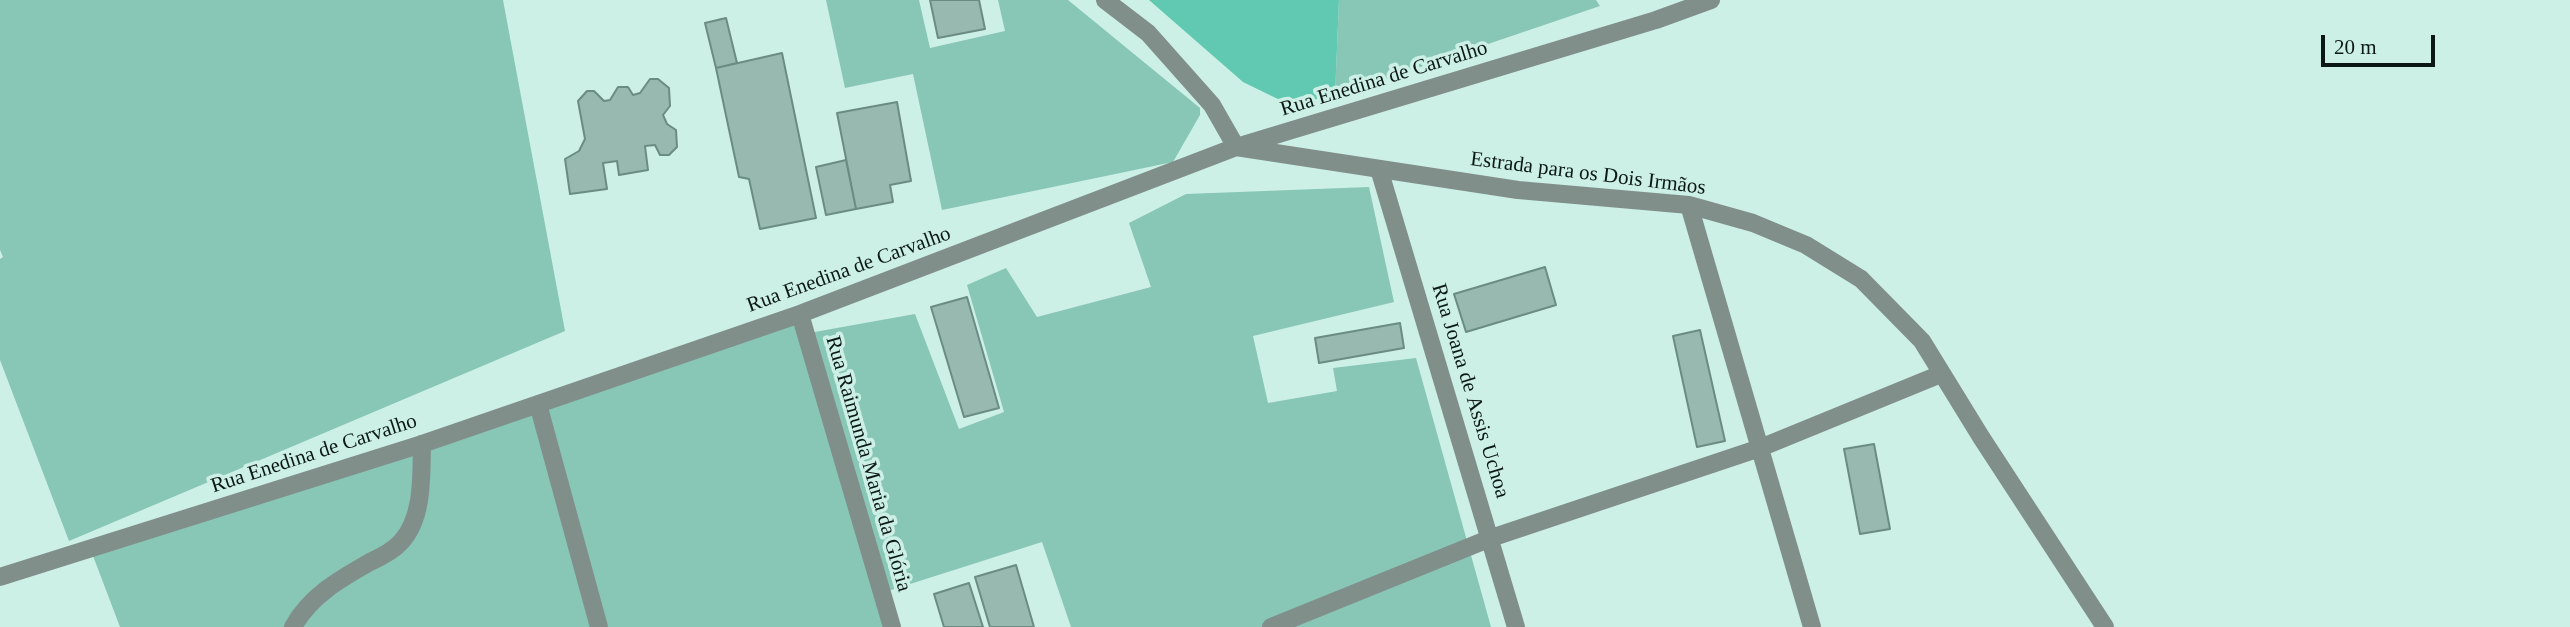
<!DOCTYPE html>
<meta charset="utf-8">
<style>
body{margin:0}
#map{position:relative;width:2570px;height:627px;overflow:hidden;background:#cdf0e6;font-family:Georgia,serif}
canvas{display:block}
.scale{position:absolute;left:2321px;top:35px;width:114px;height:32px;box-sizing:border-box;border:4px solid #0b1815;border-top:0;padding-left:9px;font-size:21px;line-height:24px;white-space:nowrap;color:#0b1815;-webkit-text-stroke:5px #cdf0e6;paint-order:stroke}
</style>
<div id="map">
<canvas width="2570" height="627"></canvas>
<div class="scale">20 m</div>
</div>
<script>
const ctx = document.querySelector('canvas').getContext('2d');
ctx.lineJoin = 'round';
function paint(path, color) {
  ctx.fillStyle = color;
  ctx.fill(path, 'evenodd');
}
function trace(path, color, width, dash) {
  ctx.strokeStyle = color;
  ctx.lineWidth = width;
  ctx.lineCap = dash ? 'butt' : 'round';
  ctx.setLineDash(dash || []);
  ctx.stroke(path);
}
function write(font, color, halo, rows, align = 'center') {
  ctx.font = font + ' Georgia,serif';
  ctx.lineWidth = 7;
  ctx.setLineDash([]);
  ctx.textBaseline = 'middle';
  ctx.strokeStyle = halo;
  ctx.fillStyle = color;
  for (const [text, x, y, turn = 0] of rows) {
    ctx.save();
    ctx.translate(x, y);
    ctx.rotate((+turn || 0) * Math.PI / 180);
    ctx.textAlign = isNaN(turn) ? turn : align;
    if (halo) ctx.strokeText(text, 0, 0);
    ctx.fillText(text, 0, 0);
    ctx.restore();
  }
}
paint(new Path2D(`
 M0 0H503L565 331 69 541 0 360V259L3 257 0 250Z
 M826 0H919L930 48 1005 31 998 0H1068L1200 108V115L1173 162 942 210 913 74 845 88Z
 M1339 0H1596L1600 6 1335 96Z
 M1369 187 1394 302 1253 336 1268 403 1337 391 1333 368 1416 358 1491 627H1071L1042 542 885 592 809 333 915 314 959 429 1004 412 967 285 1006 268 1037 317 1151 287 1129 223 1186 194Z
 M800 314 887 627H120L90 548Z`), '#88c6b6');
paint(new Path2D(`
 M1149 0H1339L1335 96 1288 104 1243 82Z`), '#61c9b1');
const building = new Path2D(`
 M930 0H979L985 29 938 38Z
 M726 18 737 63 716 68 705 23Z
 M782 53 816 218 760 229 749 179 739 177 716 68Z
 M650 79H658L669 88 670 106 663 115 667 124 676 130 677 147 669 155H660L655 145 645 146 648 170 619 175 617 161 603 163 607 189 570 194 565 159 579 151 585 139 578 101 587 91H594L604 101 610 100 618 87H628L633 95 640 93Z
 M897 102 911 181 890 185 893 202 856 209 837 113Z
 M846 160 856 209 826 215 816 167Z
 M1545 267 1556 305 1466 332 1454 294Z
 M967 297 999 408 964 417 931 307Z
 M1400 323 1404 348 1319 363 1315 338Z
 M1700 330 1725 441 1697 447 1673 336Z
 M1874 444 1890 529 1860 534 1844 449Z
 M1016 565 1034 627H990L975 577Z
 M969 583 983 627H944L934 594Z`);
paint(building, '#97b9b0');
trace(building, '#6b8c83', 2);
trace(new Path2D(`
 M293 627C310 596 340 579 370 562 381 557 393 551 401 542 424 517 421 475 422 444`), '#818f8b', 18);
trace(new Path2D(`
 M1105 0 1148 33 1212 105 1236 147 1518 190 1689 205 1753 223 1806 245 1861 279 1922 341 1981 437 2105 627
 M1379 169 1516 627
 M1689 205 1812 627
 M800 314 892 627
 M538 404 599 627
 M0 577 422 444 800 314 1236 147 1656 20 1711 0
 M1271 627 1491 538 1760 448 1941 374`), '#818f8b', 18);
write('21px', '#0b1815', '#cdf0e6', [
 ["Rua Enedina de Carvalho",1384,79,-17],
 ["Estrada para os Dois Irmãos",1588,174,7],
 ["Rua Enedina de Carvalho",849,270,-20],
 ["Rua Joana de Assis Uchoa",1470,391,73],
 ["Rua Enedina de Carvalho",314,454,-18],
 ["Rua Raimunda Maria da Glória",868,464,74]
]);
</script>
